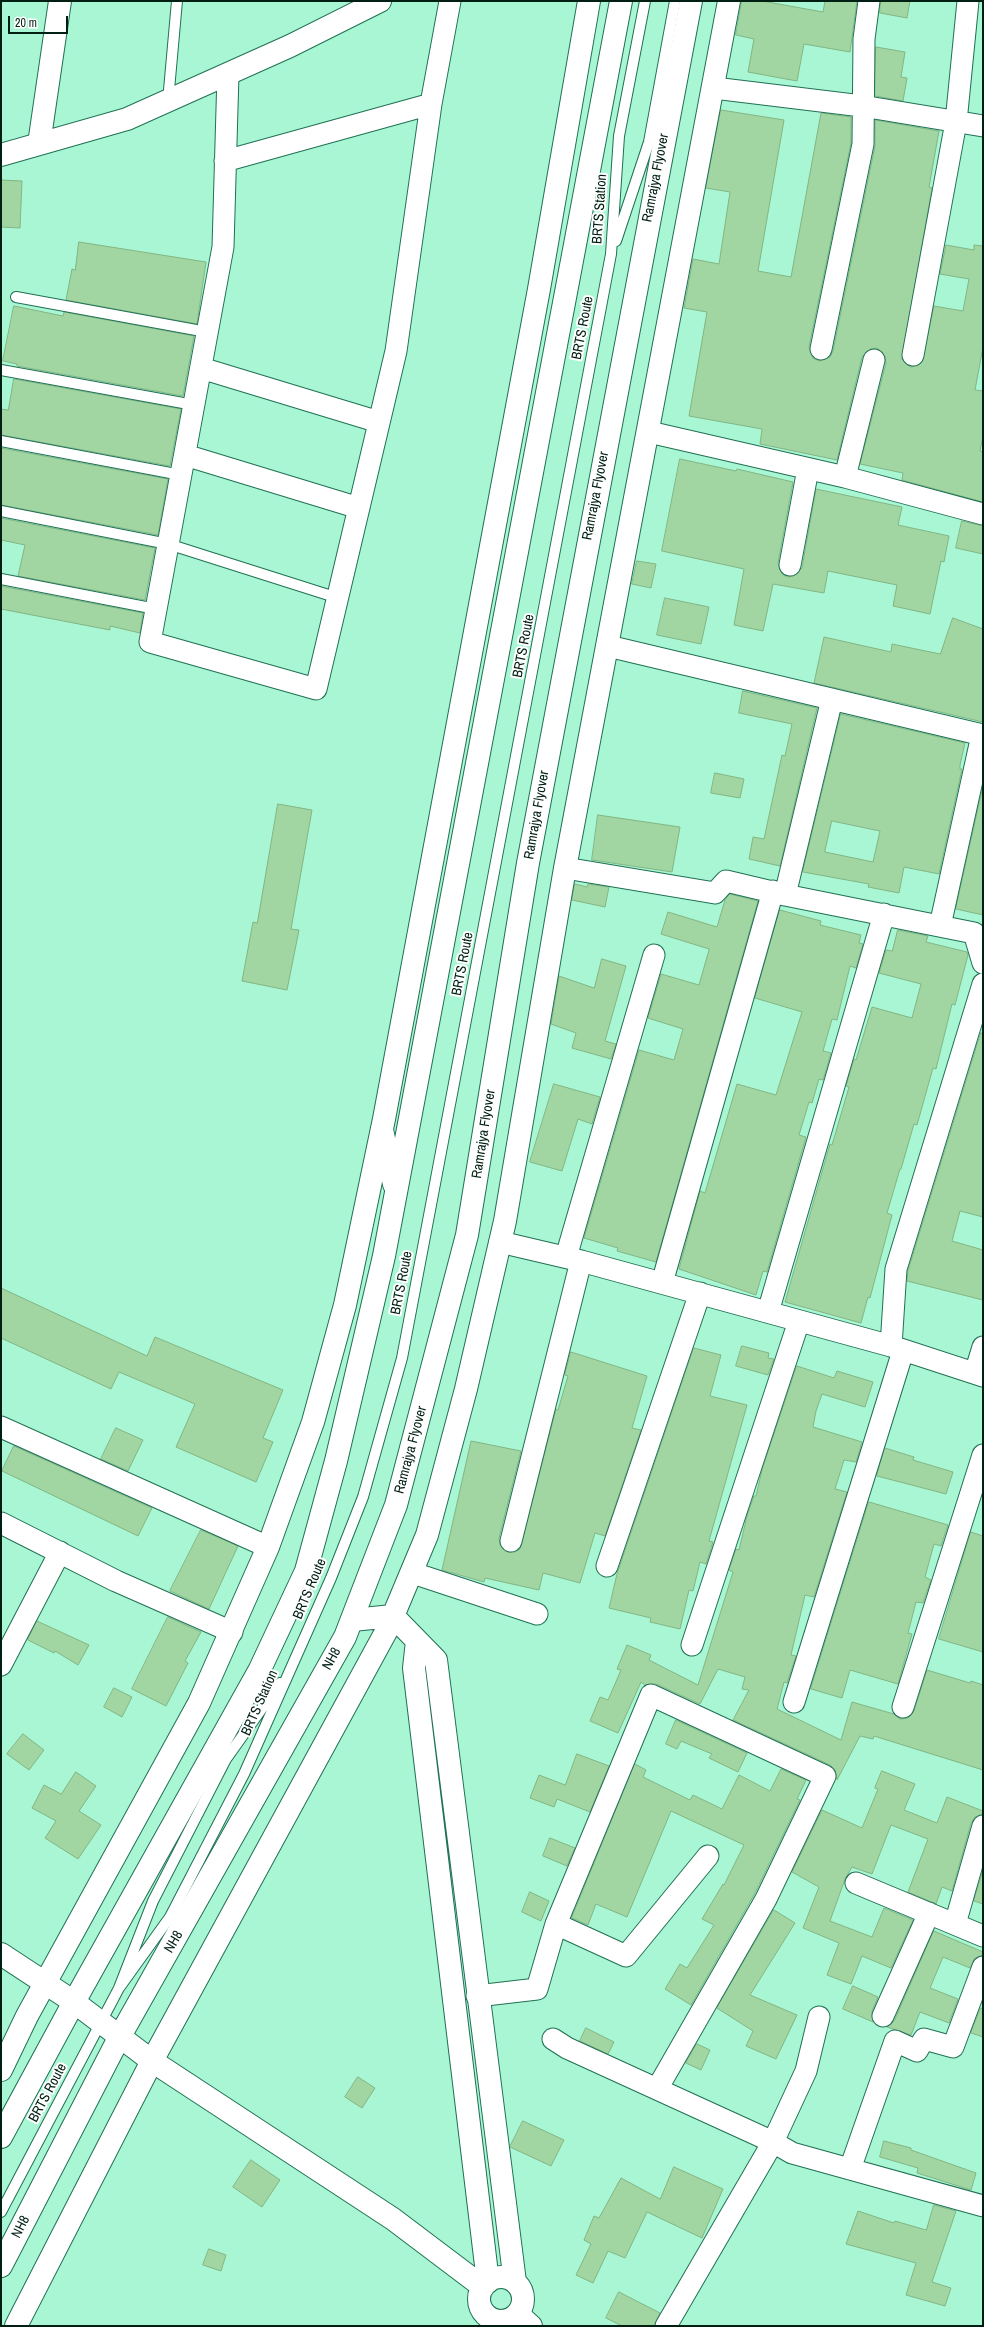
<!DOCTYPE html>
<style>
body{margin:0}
#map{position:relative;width:984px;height:2327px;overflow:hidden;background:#a8f6d3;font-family:"Archivo Narrow",sans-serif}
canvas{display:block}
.frame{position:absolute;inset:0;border:2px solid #001f13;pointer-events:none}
.scale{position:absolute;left:8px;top:16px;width:60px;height:18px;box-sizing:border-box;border:2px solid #001f13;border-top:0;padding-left:5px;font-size:12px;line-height:14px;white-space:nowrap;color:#001f13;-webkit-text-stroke:3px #fff;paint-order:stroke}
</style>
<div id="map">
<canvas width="984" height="2327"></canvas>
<div class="frame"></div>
<div class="scale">20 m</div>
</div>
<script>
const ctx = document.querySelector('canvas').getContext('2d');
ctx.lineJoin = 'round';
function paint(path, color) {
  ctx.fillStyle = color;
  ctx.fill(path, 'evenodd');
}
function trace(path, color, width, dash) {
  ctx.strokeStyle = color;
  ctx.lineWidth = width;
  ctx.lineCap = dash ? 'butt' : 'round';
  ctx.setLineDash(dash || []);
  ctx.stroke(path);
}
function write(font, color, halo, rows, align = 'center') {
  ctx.font = font + ' "Archivo Narrow",sans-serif';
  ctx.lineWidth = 4;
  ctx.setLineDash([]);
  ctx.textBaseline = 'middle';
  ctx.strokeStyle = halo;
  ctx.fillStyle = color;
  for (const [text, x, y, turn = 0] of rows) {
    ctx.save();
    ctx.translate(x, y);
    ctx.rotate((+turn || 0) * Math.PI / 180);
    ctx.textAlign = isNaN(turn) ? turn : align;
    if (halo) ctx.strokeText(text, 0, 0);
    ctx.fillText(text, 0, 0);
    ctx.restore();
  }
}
const building = new Path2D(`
 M742 1H762L823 12 825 1H857L850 52 804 44 797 81 748 72 754 39 736 35Z
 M881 1H910L907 18 880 13Z
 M876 47 905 52 901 77 907 78 903 101 875 96Z
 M721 110 784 120 758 271 791 277 821 113 851 117V143L809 347 813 358 819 361 830 357 833 351 875 146V120L939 131 929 187 932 188 902 359 910 367 917 366 922 362 934 306 963 311 969 279 940 274 946 245 974 250V245L983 246V347L975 390 983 391V436L980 451 983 452V502L902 480 903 473 860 464 886 363 885 356 877 348 870 349 862 357 837 460 760 444 762 429 689 416 707 312 684 308 693 259 719 264 730 192 706 188Z
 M1 180 22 181 20 228 1 227Z
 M79 242 206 262 197 324 66 300 72 269 75 270Z
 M14 306 63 316 64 312 194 336 183 396 17 366V364L3 361Z
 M14 379 181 409 170 466 1 435V409L8 410Z
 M1 448 168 479 158 535 1 505Z
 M680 459 736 471 737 469 793 482 778 563 782 574 787 577 794 576 802 568 816 489 902 507 898 525 949 536 944 562 941 561 930 614 893 606 897 585 828 571 824 593 773 584 763 631 734 625 744 569 662 551Z
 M1 518 155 548 145 600 18 576 25 545 1 540Z
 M962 521 983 526V554L956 548Z
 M637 561 656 564 651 588 632 584Z
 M1 586 143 613 140 633 110 626V630L1 609Z
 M665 598 709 607 701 644 657 635Z
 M953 618 983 629V722L814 683 824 637 891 652 892 644 940 654Z
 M743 691 817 708 780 866 749 859 753 837 764 839 782 755 785 756 792 724 739 713Z
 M841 714 965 743 960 765V769H962L939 874 904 867 899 893 868 887 869 884 803 872ZM832 821 880 831 873 862 825 852Z
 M715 773 744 779 740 798 711 793Z
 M983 786V915L956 909Z
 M278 804 312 810 291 929 299 930 287 990 242 981 253 922 257 923Z
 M598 815 680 827 672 872 592 860Z
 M575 884 587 887 588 884 609 887 605 907 572 900Z
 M730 894 758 901 656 1262 617 1251 618 1248 584 1238 639 1050 674 1060 683 1029 648 1018 661 974 699 985 709 950V949L661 934 668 912 717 927 725 900Z
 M780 910 821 921 820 925 861 935 859 943 863 944 856 968 850 966 837 1020 832 1019 823 1051 831 1053 823 1080 819 1079 812 1103 809 1102 799 1135 806 1137 767 1272 763 1271 756 1295 679 1269 700 1191 705 1193 737 1084 776 1095 802 1012 755 998Z
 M898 930 928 936 926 942 967 952 968 955 955 1005 952 1004 936 1069 933 1068 917 1125 914 1124 901 1169H900L887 1213 892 1215 870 1298 868 1297 861 1323 785 1302 830 1144 832 1145 849 1087 846 1086 854 1059 856 1060 872 1007 912 1018 921 984 879 973 886 950 892 951Z
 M602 959 626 966 605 1041 616 1044 611 1059 572 1048 576 1033 551 1024 559 976 594 988Z
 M981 1033 983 1034V1217L960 1211 952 1241 983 1250V1300L907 1281 908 1271Z
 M554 1084 600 1097 592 1124 578 1119 562 1171 530 1162Z
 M1 1288 147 1356 155 1337 283 1390 263 1438 273 1442 256 1482 176 1447 195 1404 119 1372 111 1389 1 1338Z
 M742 1346 769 1353 768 1358 774 1359 768 1375 736 1366Z
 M694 1348 721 1355 710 1396 747 1405 709 1541 713 1542 706 1564 700 1562 693 1591 689 1590 680 1629 650 1622 651 1618 609 1608 617 1574Z
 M571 1352 647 1376 632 1428 641 1430 605 1536 595 1533 580 1583 543 1573 539 1590 485 1578 484 1582 442 1570 471 1441 521 1451 499 1538 500 1545 508 1552H515L520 1549 556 1409 558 1410 568 1376 565 1375Z
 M797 1366 834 1378 837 1371 873 1382 865 1407 822 1394 816 1411 813 1427 862 1442 856 1462 844 1460 835 1489 847 1492 814 1597 805 1595 791 1655 796 1656 787 1683 784 1682 777 1709 841 1740 852 1702 894 1714 900 1719 908 1718 914 1711 927 1670 970 1683 971 1681 983 1685V1770L874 1736 873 1739 860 1736 837 1780 835 1770 830 1765 733 1720 749 1690 742 1689 745 1677 718 1669 700 1704 656 1684 645 1685 641 1682 618 1733 590 1721 600 1697 608 1700 621 1670 617 1669 627 1645 651 1655 649 1660 698 1685 733 1572 729 1570 736 1549 739 1550 747 1516 754 1496H756L762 1470Z
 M116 1428 143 1440 128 1471 101 1459Z
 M14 1446 152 1508 138 1536 2 1471Z
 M885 1448 914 1457 913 1460 953 1472 946 1494 877 1476Z
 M869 1502 948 1525 941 1546 934 1544 925 1577 931 1580 923 1603 916 1602 908 1633 912 1634 898 1684 850 1670 842 1698 811 1689Z
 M201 1530 238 1546 209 1609 170 1591Z
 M971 1532 983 1536V1652L939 1639Z
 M168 1617 201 1632 185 1661 188 1663 166 1706 132 1689Z
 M37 1621 89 1645 78 1665 55 1651 54 1653 28 1640Z
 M114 1688 132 1697 122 1717 104 1707Z
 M676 1720 747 1753 738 1772 709 1758 712 1754 681 1741 677 1749 666 1744Z
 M23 1734 44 1750 29 1770 7 1754Z
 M577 1754 609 1766 590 1812 557 1799 554 1807 530 1798 539 1775 565 1785Z
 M635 1764 646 1770 643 1777 690 1800 693 1795 722 1809 739 1775 770 1791 781 1769 806 1780 797 1799 800 1800 755 1893 691 2005 665 1989 680 1964 687 1968 714 1925 702 1919 723 1884 724 1885 744 1845 671 1811 627 1917 596 1904 588 1925 572 1918Z
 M882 1771 915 1784 904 1810 937 1823 947 1797 983 1811V1814L975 1817 971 1823 952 1891 942 1887 936 1904 908 1892 928 1839 891 1825 872 1874 852 1867 845 1879 830 1921 872 1937 884 1908 913 1920 891 1968 862 1956 851 1984 827 1975 839 1943 803 1928 819 1887 792 1872 822 1810 862 1828 878 1789 875 1788Z
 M76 1772 96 1786 79 1811 101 1825 78 1859 45 1838 56 1821 32 1808 44 1785 61 1794Z
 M550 1838 575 1848 567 1866 543 1856Z
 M983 1870V1904L974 1901Z
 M530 1892 549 1901 541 1921 522 1912Z
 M774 1910 795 1923 750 1995 797 2015 776 2059 746 2046 753 2031 717 2008Z
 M934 1931 983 1952V1955L975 1958 970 1968 943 1957 930 1988 958 1999 949 2023 920 2012 911 2035 887 2027 894 2021Z
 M853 1986 878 1997 872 2011 873 2022 843 2009Z
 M981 2008 983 2009V2037L971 2033Z
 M586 2028 614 2042 608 2054 580 2041Z
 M697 2044 710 2050 701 2070 686 2063Z
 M358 2077 375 2088 362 2108 345 2097Z
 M523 2121 564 2140 551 2166 510 2147Z
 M884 2141 911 2148V2150L976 2173 971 2190 917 2173 918 2168 880 2157Z
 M251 2160 280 2180 262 2207 233 2187Z
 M674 2167 723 2189 702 2238 647 2212 625 2258 608 2251 593 2283 576 2275 591 2244 584 2240 594 2216 599 2218 621 2178 660 2199Z
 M934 2205 956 2211 932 2282 951 2288 945 2306 906 2295 916 2263 846 2244 858 2211 894 2223 895 2221 926 2230Z
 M209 2249 226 2255 221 2271 203 2265Z
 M619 2292 660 2313 654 2326H622L606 2318Z`);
paint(building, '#a1d5a1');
trace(building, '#82b583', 1);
const lane = new Path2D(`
 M168 101 177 1
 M616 241 649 142 675 1
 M16 297 207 332
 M1 370 194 405
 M1 441 181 475
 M1 511 168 544 338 598
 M1 579 156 609
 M119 1988 170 1917 244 1774 331 1578 363 1497 402 1358 611 254 619 136 645 1
 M1 2212 119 1988 153 1901 226 1759 280 1683`);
const street = new Path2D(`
 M228 74 223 247 150 642 316 689 396 351 431 104 450 1
 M714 88 862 106 983 126
 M225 161 431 104
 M821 349 863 144 864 39 869 1
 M913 355 956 122 968 1
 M201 368 379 422
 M649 432 845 477 983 514
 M185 455 359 508
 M845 477 874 360
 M790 565 808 469
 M608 646 983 735
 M565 868 715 893 726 881 785 895 974 933 983 963
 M785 895 832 699
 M940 926 982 735
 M500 1242 581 1261 891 1346 983 1376
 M566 1257 654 955
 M662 1283 773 891
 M768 1312 884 914
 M891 1346 896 1269 983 984
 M975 1373 983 1347
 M1 1427 268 1547
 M1 1523 116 1581 232 1632
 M511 1541 581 1261
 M607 1566 700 1293
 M413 1573 537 1614
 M692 1645 799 1321
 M1 1665 60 1552
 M794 1702 903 1351
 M903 1707 983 1455
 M856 1883 983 1936
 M556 1924 626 1956 708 1856
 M955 1924 983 1826
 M477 1996 537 1989 556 1924 651 1695 825 1776 766 1899 657 2089
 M883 2016 929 1913
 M553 2039 567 2048 773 2142 806 2071 819 2017
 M850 2169 895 2041 917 2051 924 2039 953 2047 983 1967
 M666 2326 773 2142 792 2153 983 2206`);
const secondary = new Path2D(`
 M39 144 60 1
 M1 155 127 119 290 46 380 1
 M393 1616 436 1660 515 2282
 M352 1620 393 1616
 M417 1641 414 1668 488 2282
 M1 1954 74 2002 152 2061 393 2219 483 2287
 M1 2070 27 2016 199 1703 268 1547 313 1422 345 1305 384 1119 539 289 589 1
 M479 2299a22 22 0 1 1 44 0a22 22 0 1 1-44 0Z
 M518 2314 531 2326
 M16 2326 152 2061 388 1628 427 1535 466 1389 505 1221 565 868 729 1`);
const primary = new Path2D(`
 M382 1130 394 1184
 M1 2137 74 2002 260 1669 306 1571 336 1461 384 1256 621 1
 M1 2266 120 2036 345 1637 396 1505 467 1235 528 863 691 1`);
trace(lane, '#207154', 12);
trace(street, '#207154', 23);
trace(secondary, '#207154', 24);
trace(primary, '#207154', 24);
trace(lane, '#fff', 10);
trace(street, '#fff', 21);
trace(secondary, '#fff', 22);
trace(primary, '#fff', 22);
write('14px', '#001f13', '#fff', [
 ["Ramrajya Flyover",656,178,-79],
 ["BRTS Station",600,209,-86],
 ["BRTS Route",583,328,-79],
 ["Ramrajya Flyover",596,496,-79],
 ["BRTS Route",524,646,-79],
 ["Ramrajya Flyover",537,815,-80],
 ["BRTS Route",463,964,-79],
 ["Ramrajya Flyover",484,1134,-81],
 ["BRTS Route",402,1283,-79],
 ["Ramrajya Flyover",411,1450,-75],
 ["BRTS Route",310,1589,-67],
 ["NH8",332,1659,-61],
 ["BRTS Station",260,1703,-66],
 ["NH8",174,1942,-60],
 ["BRTS Route",48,2093,-62],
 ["NH8",21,2227,-63]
]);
</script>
